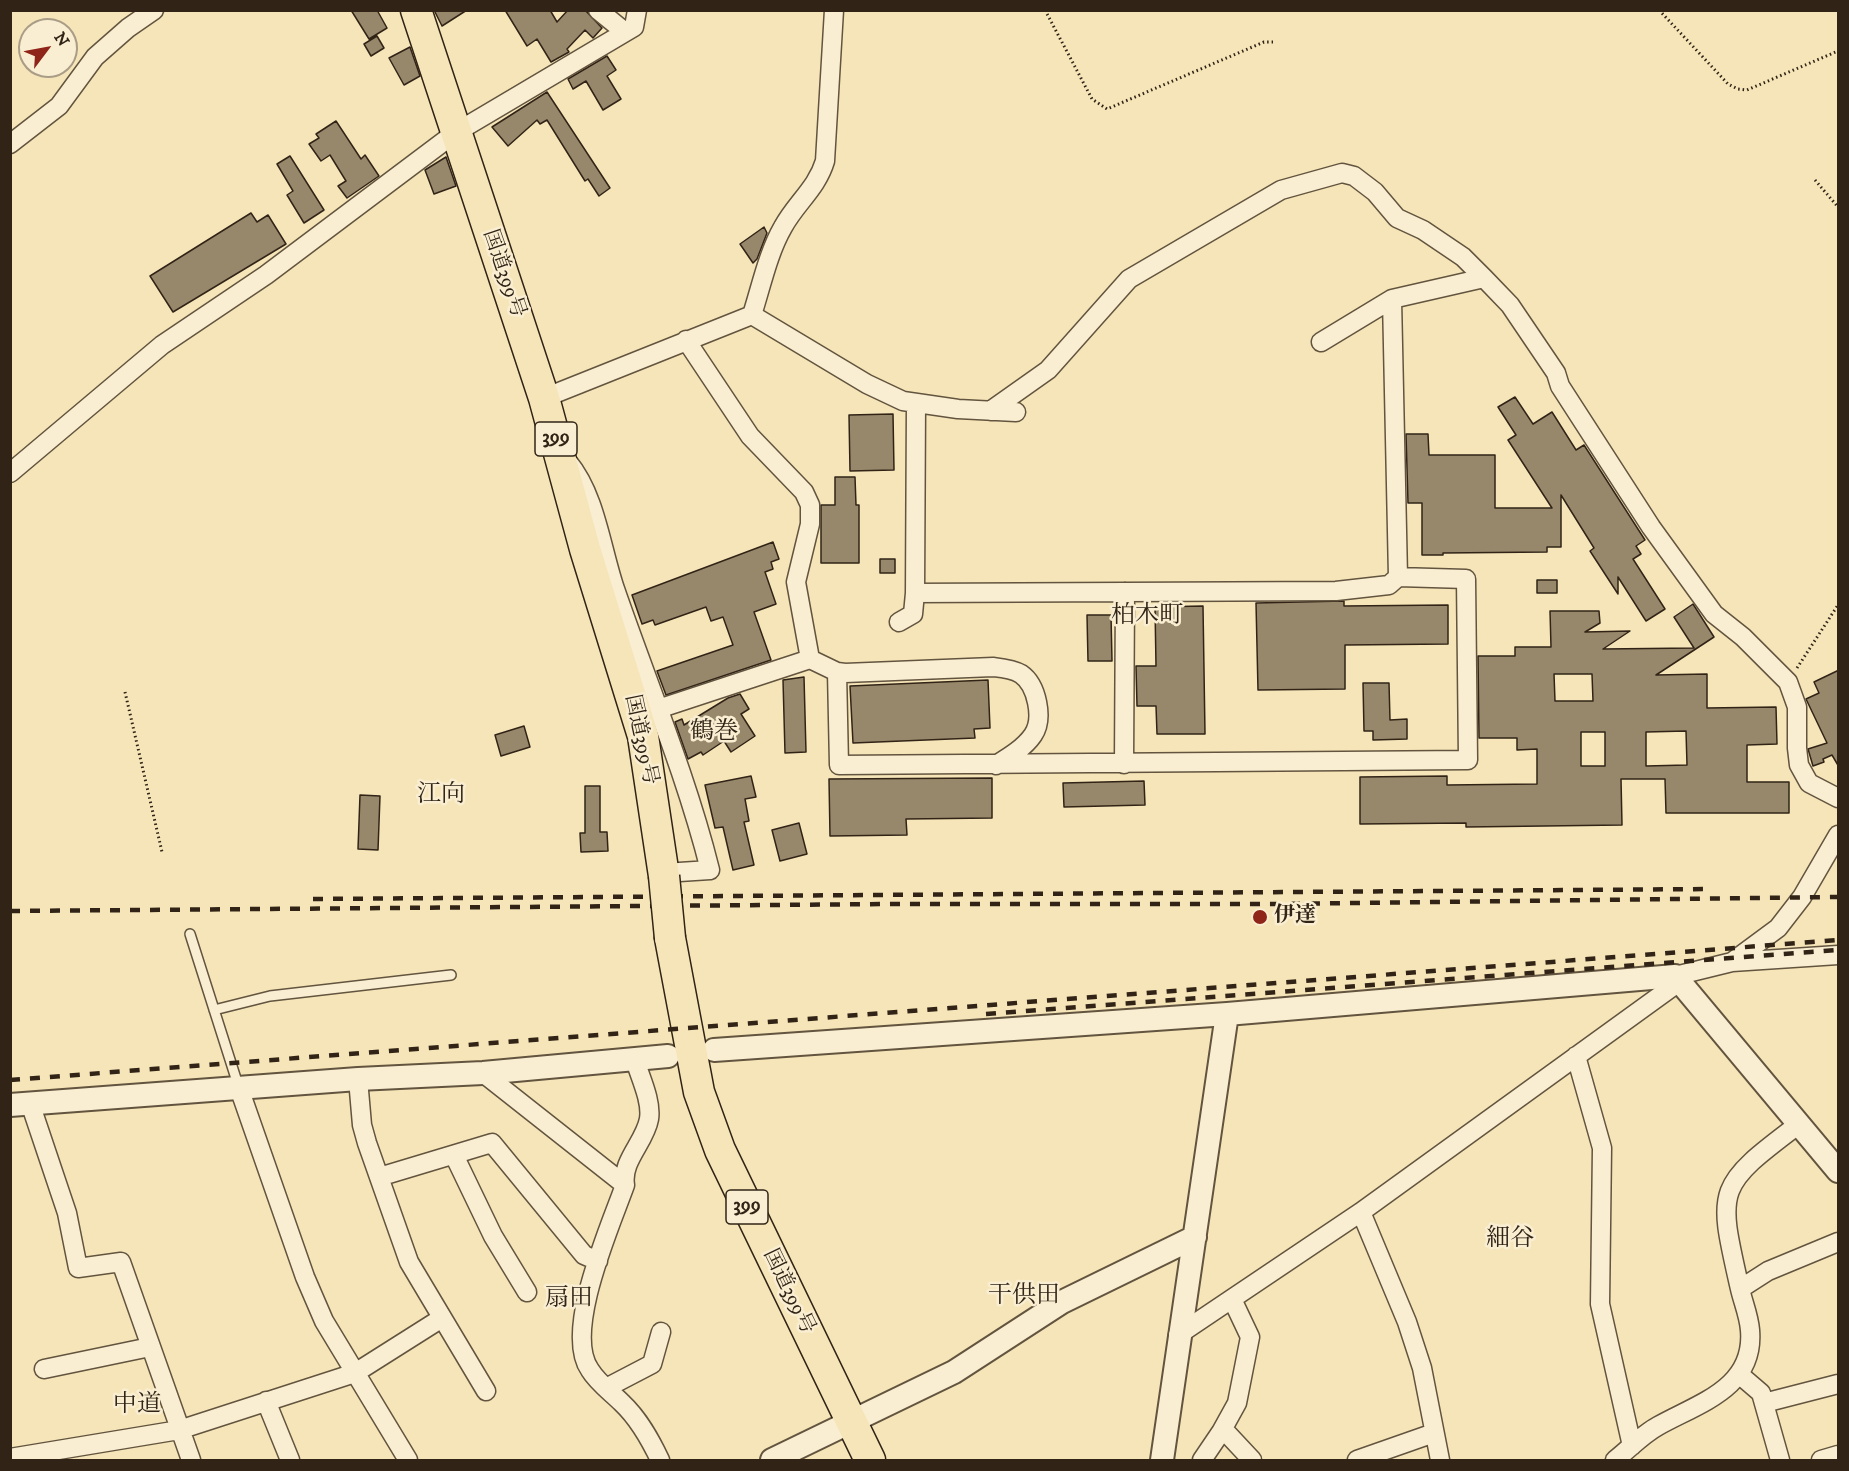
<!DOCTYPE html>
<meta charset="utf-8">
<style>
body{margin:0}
#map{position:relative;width:1849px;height:1471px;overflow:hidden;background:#f6e5b8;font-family:"IM FELL DW Pica",serif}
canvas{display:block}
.frame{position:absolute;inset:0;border:12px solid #312417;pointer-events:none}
.north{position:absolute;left:18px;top:18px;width:60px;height:60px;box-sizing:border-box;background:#f9eed1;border:2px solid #a99d87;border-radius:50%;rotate:58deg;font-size:16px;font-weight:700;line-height:24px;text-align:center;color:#312417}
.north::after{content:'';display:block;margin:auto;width:21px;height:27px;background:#8f2418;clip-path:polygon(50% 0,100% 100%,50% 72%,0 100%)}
</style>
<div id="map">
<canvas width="1849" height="1471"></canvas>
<div class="frame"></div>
<div class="north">N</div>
</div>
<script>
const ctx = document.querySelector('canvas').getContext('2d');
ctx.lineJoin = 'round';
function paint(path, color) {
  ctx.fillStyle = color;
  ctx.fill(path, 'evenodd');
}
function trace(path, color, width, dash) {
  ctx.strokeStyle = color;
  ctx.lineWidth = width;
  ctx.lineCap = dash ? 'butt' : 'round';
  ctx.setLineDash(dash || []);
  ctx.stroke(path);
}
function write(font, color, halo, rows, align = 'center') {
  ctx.font = font + ' "IM FELL DW Pica","Noto Serif JP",serif';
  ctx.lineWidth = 5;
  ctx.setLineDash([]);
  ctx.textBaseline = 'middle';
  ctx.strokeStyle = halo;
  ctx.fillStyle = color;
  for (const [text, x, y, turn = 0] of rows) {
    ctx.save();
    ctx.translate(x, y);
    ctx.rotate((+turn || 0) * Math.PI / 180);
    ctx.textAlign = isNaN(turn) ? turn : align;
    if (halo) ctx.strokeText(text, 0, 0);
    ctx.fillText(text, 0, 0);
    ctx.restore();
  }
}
const building = new Path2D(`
 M351 10H377L387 28 369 39Z
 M434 10H467L442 26Z
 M505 10H550L557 22 568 10H585L602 28 593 38 585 30 567 49 569 52 551 62 537 39 527 46Z
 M377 36 384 48 371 56 364 44Z
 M410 47 420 76 404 85 389 58Z
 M607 56 616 70 607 76 621 99 603 110 586 81 573 89 568 79Z
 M547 92 610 188 599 196 588 179 585 181 547 120 540 124 537 120 508 146 492 127Z
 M336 121 361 159 365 155 379 176 347 198 338 186 346 181 330 155 321 161 309 144 319 138 316 134Z
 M290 156 324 210 304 223 287 195 293 191 277 164Z
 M446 157 456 186 434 194 425 170Z
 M251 213 257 222 268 215 286 244 173 312 150 276Z
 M764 227 767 233 757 259 753 263 740 244Z
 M1515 397 1533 424 1552 412 1576 450 1584 445 1645 540 1636 546 1641 554 1633 559 1665 609 1646 621 1618 577V594L1590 551 1594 548 1561 495V547H1547V552L1443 553V555H1422V503H1408L1406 434H1428L1429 455H1495V508H1552L1508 440 1516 435 1498 407Z
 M893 414 894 470 850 471 849 415Z
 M835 477H855L856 505H859V563H821V505H835Z
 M773 542 779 559 771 562 773 569 765 572 776 604 754 612 771 660 666 695 657 671 733 645 723 617 711 621 706 607 655 625 653 620 642 624 632 595Z
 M880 559H895V573H880Z
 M1537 580H1557V593H1537Z
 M1344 601V606L1448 605V644L1345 645V689L1258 690 1256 603Z
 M1693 604 1714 637 1656 675 1707 674V708L1776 707 1777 744 1747 745V782H1789V813H1666L1665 779H1621L1622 825 1466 827V823L1360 824V777L1447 776V785L1537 784V749L1517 750V738H1479L1478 656H1515V647H1551L1550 611H1599L1600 623 1585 632 1630 631 1603 649 1694 648 1674 617ZM1554 674H1592L1593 701H1555ZM1686 731 1687 765 1646 766V732ZM1581 732H1605V766H1581Z
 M1203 606 1205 734H1157L1156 706H1137L1136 666H1156L1155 607Z
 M1087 615H1111L1112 661H1088Z
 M1839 670V767L1832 755 1823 759 1824 762 1813 766 1808 749 1827 743 1806 699 1819 693 1814 682Z
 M804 677 806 752 785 753 783 680Z
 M988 680 990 728 974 729 975 738 853 743 850 686Z
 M1363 683H1389L1390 720 1407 719V739L1373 740V731H1364Z
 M740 694 749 709 741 714 755 736 731 752 724 741 703 755 701 752 688 759 675 722 682 719 684 725 728 698Z
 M524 726 530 747 501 756 495 735Z
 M751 776 756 797 745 799 749 821 744 822 754 865 733 870 723 827 715 828 705 785Z
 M992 778V818L906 819 907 835 830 836 829 779Z
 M1144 781 1145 805 1064 807 1063 783Z
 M585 786H600V832H607L608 851 581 852 580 833H585Z
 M360 795 380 796 378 850 358 849Z
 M799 823 807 854 780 861 772 830Z`);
paint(building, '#97886b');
trace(building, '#312417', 1.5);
const service = new Path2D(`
 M190 934 239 1088
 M214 1010 270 996 451 975`);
const minor = new Path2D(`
 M598 10 625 32
 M10 144 59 106 95 57 128 28 154 10
 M752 315C761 287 768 253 783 227 796 203 817 188 825 161L834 10
 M686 340 750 436 804 492 810 505V524L796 582 810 659
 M1321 342 1392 299 1484 278
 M544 398 752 315 867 384 903 401 958 409 1016 412
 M990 411 1048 370 1129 279 1281 190 1342 173 1354 176 1375 192 1397 218 1423 230 1463 257 1484 278 1510 305 1556 373 1560 386 1651 527 1714 614 1743 637 1788 682 1797 707V748L1799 765 1809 783 1838 798
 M568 462C596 496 601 548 615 589 647 682 686 774 710 870L664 873
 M10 473 162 345 266 275 455 133 634 27 637 10
 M915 593 1336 591 1389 585 1398 577 1392 299
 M899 622 913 614 915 593 916 403
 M837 672 839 765 1468 760 1466 579 1398 577
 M658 709 810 659 837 672 845 673 993 667C1002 668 1013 669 1021 674 1037 685 1044 719 1033 735 1024 748 1009 757 996 765
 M1124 764 1125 592
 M1732 962 1778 928 1802 897 1838 835
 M1675 976 1732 962 1838 955
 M1576 1056 1602 1148 1600 1304 1632 1446
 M635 1060C640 1077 652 1101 649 1119 645 1142 621 1161 625 1185 610 1227 563 1332 590 1370 598 1383 611 1392 622 1403 639 1419 650 1439 660 1460
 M483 1073 625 1185
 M358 1079 362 1125 367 1143 409 1262 486 1391
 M239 1088 305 1277 324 1321 408 1460
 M30 1103 67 1213 78 1268 121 1262 191 1460
 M454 1155 493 1236 527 1292
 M379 1177 492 1143 584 1255 598 1261
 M1361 1212 1407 1322 1422 1368 1440 1460
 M1740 1289C1717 1188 1715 1187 1799 1124
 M1178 1335 1361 1212 1679 982
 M44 1369 150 1347
 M1740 1375 1761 1393 1780 1460
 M606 1388 652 1364 661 1332
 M266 1401 290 1460
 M1764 1403 1838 1384
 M1221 1432 1237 1403 1250 1337 1232 1299
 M10 1458 179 1430 355 1373 442 1318
 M1202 1460 1223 1429 1252 1460
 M1357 1460 1434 1433
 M1615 1460C1629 1449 1643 1434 1658 1426 1699 1403 1755 1388 1750 1330 1749 1316 1743 1302 1740 1289L1768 1271 1838 1242
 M1821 1460 1838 1455`);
const tertiary = new Path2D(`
 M714 1050 1227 1014 1675 976 1838 1171
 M10 1105 358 1079 483 1073 668 1056
 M772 1460 954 1372 1062 1302 1195 1237
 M1162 1460 1227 1014`);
const trunk = new Path2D(`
 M416 10 544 398 585 549 643 736 664 876
 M670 938 699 1092 720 1150 870 1460`);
trace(service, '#62543f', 12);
trace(minor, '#62543f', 21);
trace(tertiary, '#62543f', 26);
trace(trunk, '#312417', 33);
trace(new Path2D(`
 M1045 10 1092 99 1107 109 1264 42H1273
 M1659 10 1728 84 1738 89 1747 90 1838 51
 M1815 180 1838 207
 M1797 668 1838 605
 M125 692 162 852`), '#312417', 3, [1.5, 3]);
trace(service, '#f9eed1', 9);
trace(minor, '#f9eed1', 18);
trace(tertiary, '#f9eed1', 22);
trace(trunk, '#f6e5b8', 30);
trace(new Path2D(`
 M313 899 1711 889
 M10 911 895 904H1279L1838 897
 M986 1014 1838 950
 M10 1080 1838 940`), '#312417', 4.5, [10, 10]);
const trunkBridge = new Path2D(`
 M664 876 670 938`);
trace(trunkBridge, '#312417', 33, []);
trace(trunkBridge, '#f6e5b8', 30);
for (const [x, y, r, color] of [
 [1260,917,8,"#8f2418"]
]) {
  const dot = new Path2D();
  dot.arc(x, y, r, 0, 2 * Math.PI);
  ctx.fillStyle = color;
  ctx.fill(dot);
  trace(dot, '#f9eed1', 2);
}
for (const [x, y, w] of [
 [556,439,42],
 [747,1207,42]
]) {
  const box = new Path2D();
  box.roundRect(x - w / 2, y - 17, w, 34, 4.5);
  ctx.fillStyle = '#f9eed1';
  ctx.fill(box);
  trace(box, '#312417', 1.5);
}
write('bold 20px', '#312417', null, [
 ["399",556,439],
 ["399",747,1207]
]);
write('21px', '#312417', '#f9eed1', [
 ["国道399号",503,274,71],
 ["国道399号",640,740,78],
 ["国道399号",788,1292,64]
]);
write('bold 21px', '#312417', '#f9eed1', [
 ["伊達",1274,917]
], 'left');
write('24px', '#312417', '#f9eed1', [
 ["柏木町",1147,617],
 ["鶴巻",714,733],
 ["江向",441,796],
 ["細谷",1510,1240],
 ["干供田",1024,1297],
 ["扇田",569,1300],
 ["中道",137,1406]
]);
</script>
